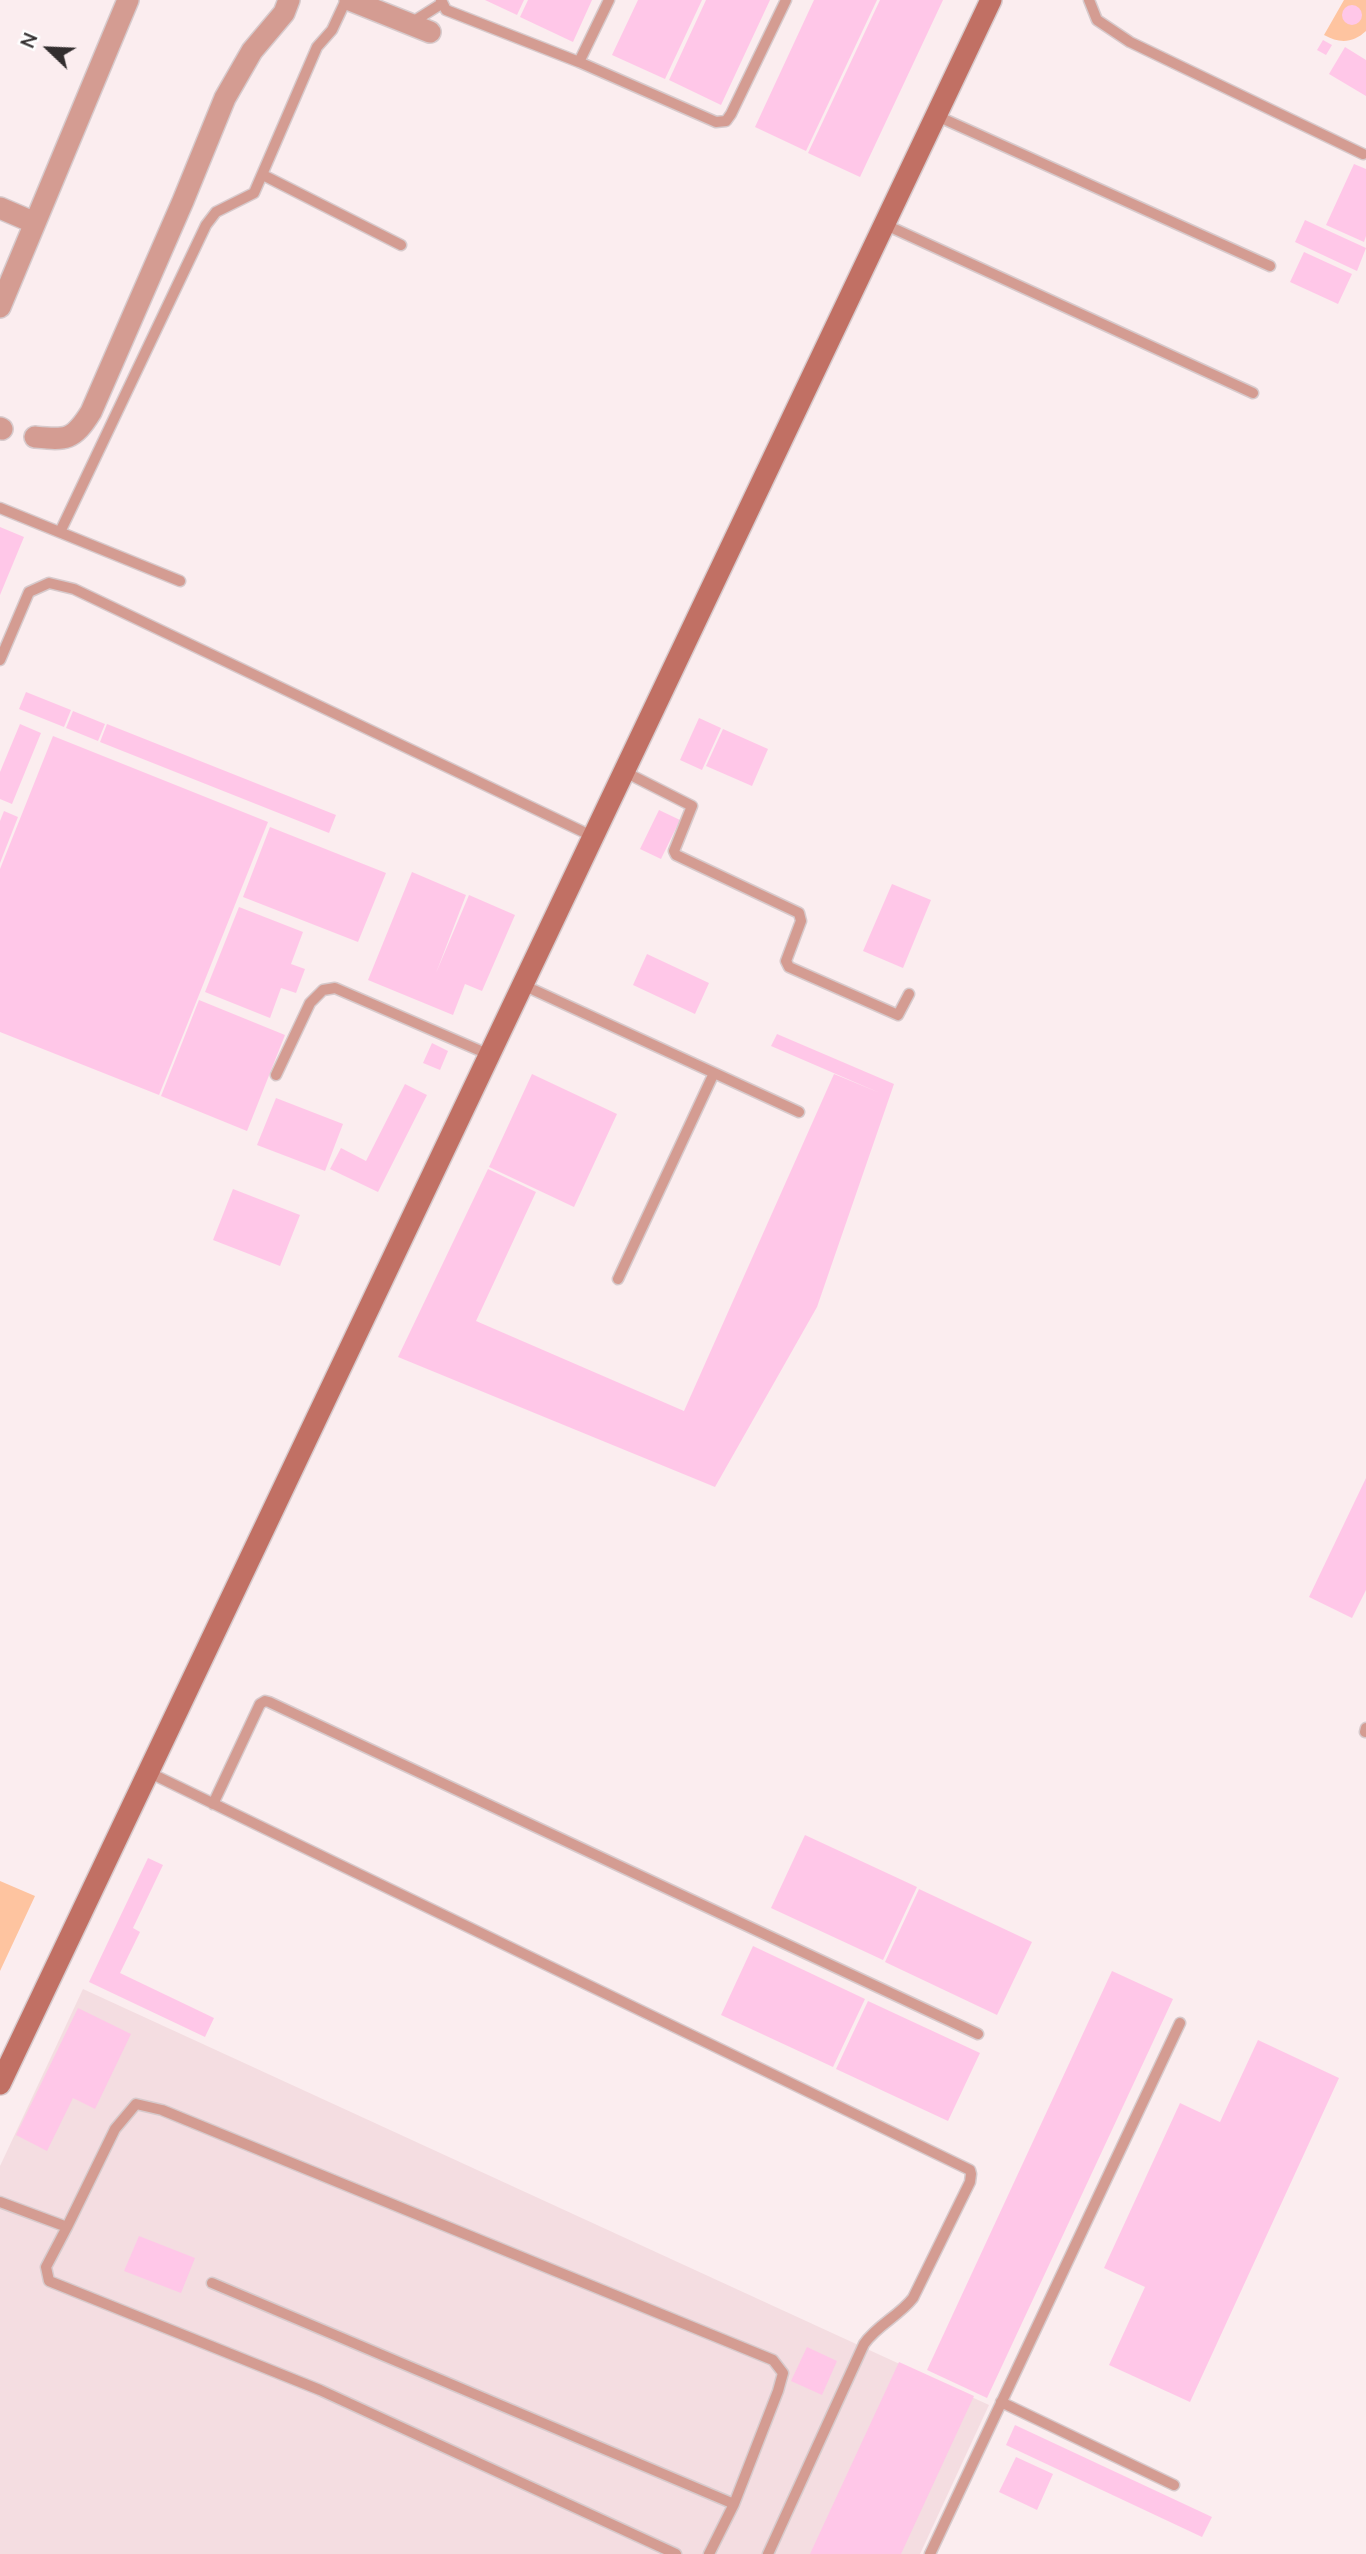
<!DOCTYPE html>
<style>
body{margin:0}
#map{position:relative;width:1366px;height:2554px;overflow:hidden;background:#fbedef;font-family:"Nunito Sans",sans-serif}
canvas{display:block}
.north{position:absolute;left:14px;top:14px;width:70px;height:70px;-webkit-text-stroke:5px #fefefe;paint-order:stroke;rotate:293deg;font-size:19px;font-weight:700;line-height:28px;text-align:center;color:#322d2e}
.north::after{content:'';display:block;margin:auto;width:24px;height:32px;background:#322d2e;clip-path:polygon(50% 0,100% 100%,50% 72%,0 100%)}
</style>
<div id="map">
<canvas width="1366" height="2554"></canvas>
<div class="north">N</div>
</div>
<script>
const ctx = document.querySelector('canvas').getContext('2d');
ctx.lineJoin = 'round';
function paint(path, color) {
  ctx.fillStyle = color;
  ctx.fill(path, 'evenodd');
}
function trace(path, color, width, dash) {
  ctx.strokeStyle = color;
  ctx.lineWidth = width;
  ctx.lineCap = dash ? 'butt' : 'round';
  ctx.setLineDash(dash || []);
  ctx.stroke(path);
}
paint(new Path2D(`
 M83 1989 989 2405 920 2554H0V2166Z`), '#f4dde1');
paint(new Path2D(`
 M1344 0H1366V31C1353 43 1340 44 1324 35Z
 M0 1881 35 1896 0 1971Z`), '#fec4a0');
paint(new Path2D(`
 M485 0H524L517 15Z
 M528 0H592L573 42 520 17Z
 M638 0H702L665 79 612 55Z
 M706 0H770L721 105 669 80Z
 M814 0H877L806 151 755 127Z
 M880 0H943L860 177 808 153Z
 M1342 15a10 10 0 1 1 20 0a10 10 0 1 1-20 0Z
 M1323 40 1332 45 1326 55 1317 50Z
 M1345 47 1366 60V96L1329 74Z
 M1354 164 1366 169V236L1364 242 1326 225Z
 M1305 220 1366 248 1357 271 1295 242Z
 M1304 252 1352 274 1338 304 1290 282Z
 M0 527 24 537 0 595Z
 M26 692 71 710 64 727 19 709Z
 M73 711 105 724 98 741 66 728Z
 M699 718 721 728 702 770 680 760Z
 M20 724 41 733 12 804 0 799V772Z
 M107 724 336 815 329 833 100 742Z
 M723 729 768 749 752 786 706 766Z
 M53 736 268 822 159 1095 0 1032V869Z
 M659 810 680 820 661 859 640 849Z
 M4 811 18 817 0 863V821Z
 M270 827 386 873 358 942 243 897Z
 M412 872 466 895 436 973 469 895 515 915 482 991 465 984 453 1015 368 980Z
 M892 884 931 900 903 968 863 951Z
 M239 907 303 932 291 964 305 969 296 993 281 988 270 1018 205 992Z
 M647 954 709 983 695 1014 633 985Z
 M199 1000 285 1035 247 1131 161 1096Z
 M777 1034 894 1084 817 1307 715 1487 398 1357 488 1169 536 1192 476 1321 684 1411 834 1074 880 1093 771 1046Z
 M432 1043 448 1051 440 1070 423 1063Z
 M532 1074 617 1114 574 1207 489 1167Z
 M405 1084 427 1095 378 1192 330 1169 341 1148 366 1161Z
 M276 1098 343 1124 325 1171 257 1145Z
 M233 1189 300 1215 280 1266 213 1240Z
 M1366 1478V1590L1352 1618 1309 1597Z
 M805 1835 917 1887 883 1960 771 1908Z
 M148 1858 163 1865 133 1928 140 1932 120 1973 214 2018 205 2037 89 1982Z
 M919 1889 1032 1942 997 2015 885 1962Z
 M753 1946 865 1999 833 2067 721 2015Z
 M1112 1971 1173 1999 987 2398 927 2370Z
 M868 2001 980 2053 948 2121 836 2069Z
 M78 2008 131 2034 95 2109 73 2098 47 2151 16 2135Z
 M1258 2040 1339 2078 1190 2402 1109 2365 1145 2287 1104 2268 1180 2103 1220 2122Z
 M139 2236 195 2258 181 2293 124 2271Z
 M807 2347 837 2361 822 2395 791 2381Z
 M899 2362 974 2396 901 2554H810Z
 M1015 2425 1212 2517 1202 2537 1006 2445Z
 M1016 2457 1053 2474 1037 2510 999 2492Z`), '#ffc7e8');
const lane = new Path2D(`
 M441 0 446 10 579 62 716 122 726 121 731 114 786 0
 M1089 0 1097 20 1130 42 1363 154
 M411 23 441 4
 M579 62 609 0
 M937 116 1270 266
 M263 175 401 245
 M886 225 1253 393
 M0 508 180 581
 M60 532 206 225 216 212 254 193 317 47 332 30 346 0
 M0 660 29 592 49 583 74 589 594 837
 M625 772 692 806 674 851 676 855 799 913 801 921 786 961 789 967 898 1015 909 994
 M523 985 799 1112
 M276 1075 310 1003 323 990 335 988 490 1055
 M618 1279 714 1073
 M1365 1732 1366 1728
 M148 1772 970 2170 971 2174 970 2182 913 2298C899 2316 877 2325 864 2344L768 2554
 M213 1804 260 1704 265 1701 269 1702 978 2034
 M0 2202 67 2227 46 2267 49 2281 320 2390 676 2554
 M67 2227 115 2129 136 2104 162 2110 773 2360 783 2373 778 2391 734 2504 709 2554
 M212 2283 734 2504
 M1001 2402 1174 2485
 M930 2554 1180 2023`);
const street = new Path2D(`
 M350 0 430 32
 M0 208 35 223
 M0 307 128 0
 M0 428 2 429
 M35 437C66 440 73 441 91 412L183 201 225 98 252 51 284 13 289 0`);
const secondary = new Path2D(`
 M0 2084 991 0`);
trace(lane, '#d7cacc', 13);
trace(street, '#d7cacc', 24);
trace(secondary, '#d7cacc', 24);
trace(lane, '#d49c92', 10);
trace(street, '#d49c92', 21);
trace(secondary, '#c17064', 21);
</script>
